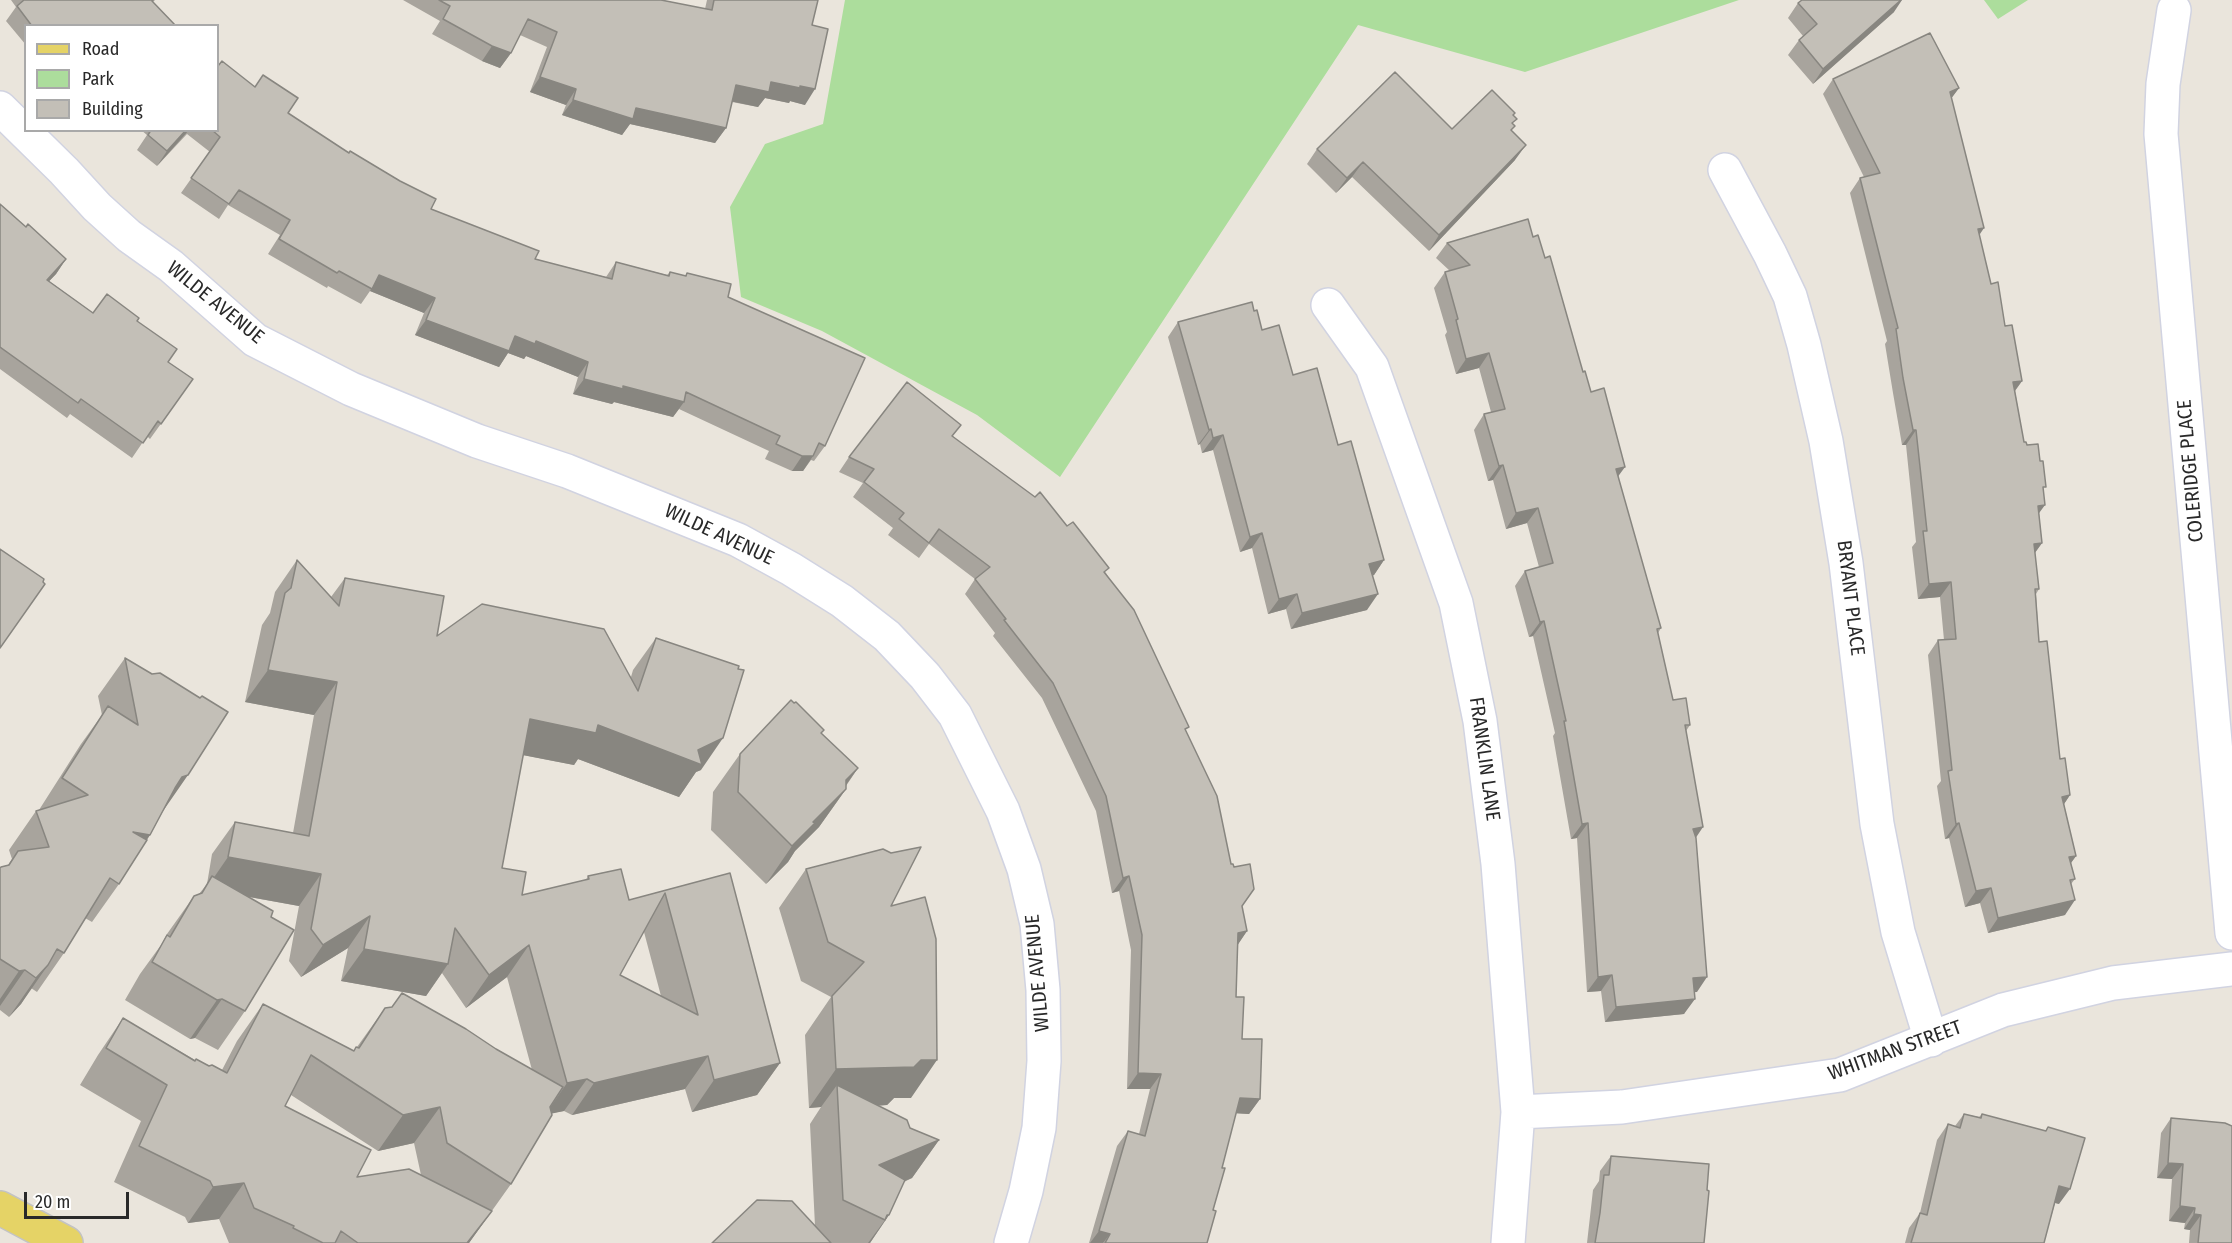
<!DOCTYPE html>
<style>
body{margin:0}
#map{position:relative;width:2232px;height:1243px;overflow:hidden;background:#eae5dc;font-family:"Fira Sans Condensed",sans-serif}
canvas{display:block}
.legend{position:absolute;left:24px;top:24px;width:195px;height:108px;box-sizing:border-box;background:#fff;border:2px solid #a9a9a9;margin:0;padding:8px 10px;list-style:none;font-size:18px;color:#292929}
.legend li{display:flex;align-items:center;gap:12px;height:30px}
.legend b{width:30px;border:2px solid #a9a9a9}
.scale{position:absolute;left:24px;top:1192px;width:105px;height:27px;box-sizing:border-box;border:3px solid #292929;border-top:0;padding-left:8px;font-size:18px;line-height:21px;white-space:nowrap;color:#292929;-webkit-text-stroke:4px #fff;paint-order:stroke}
</style>
<div id="map">
<canvas width="2232" height="1243"></canvas>
<ul class="legend">
<li><b style="height:8px;background:#e5d366"></b>Road</li>
<li><b style="height:16px;background:#acdd9c"></b>Park</li>
<li><b style="height:16px;background:#c3bfb7"></b>Building</li>
</ul>
<div class="scale">20 m</div>
</div>
<script>
const ctx = document.querySelector('canvas').getContext('2d');
ctx.lineJoin = 'round';
function paint(path, color) {
  ctx.fillStyle = color;
  ctx.fill(path, 'evenodd');
}
function trace(path, color, width, dash) {
  ctx.strokeStyle = color;
  ctx.lineWidth = width;
  ctx.lineCap = dash ? 'butt' : 'round';
  ctx.setLineDash(dash || []);
  ctx.stroke(path);
}
function write(font, color, halo, rows, align = 'center') {
  ctx.font = font + ' "Fira Sans Condensed",sans-serif';
  ctx.lineWidth = 6;
  ctx.setLineDash([]);
  ctx.textBaseline = 'middle';
  ctx.strokeStyle = halo;
  ctx.fillStyle = color;
  for (const [text, x, y, turn = 0] of rows) {
    ctx.save();
    ctx.translate(x, y);
    ctx.rotate((+turn || 0) * Math.PI / 180);
    ctx.textAlign = isNaN(turn) ? turn : align;
    if (halo) ctx.strokeText(text, 0, 0);
    ctx.fillText(text, 0, 0);
    ctx.restore();
  }
}
paint(new Path2D(`
 M845 0H1739L1525 72 1358 25 1060 477 977 415 822 331 741 297 730 207 765 144 823 124Z
 M1984 0H2028L1998 19Z`), '#acdd9c');
const minor = new Path2D(`
 M2174 10 2163 84 2161 134 2232 933
 M0 108 64 171 97 207 129 236 171 266 255 340 351 389 477 441 567 471 738 540 791 569 842 601 887 636 925 676 955 715 1003 811 1024 869 1037 924 1043 990 1044 1061 1039 1128 1026 1191 1011 1243
 M1725 170 1770 254 1790 296 1804 345 1826 441 1846 563 1877 824 1898 932 1931 1040
 M1328 305 1372 367 1456 603 1480 721 1498 864 1518 1112 1508 1243
 M1518 1112 1622 1107 1840 1075 2003 1010 2113 983 2232 969`);
const major = new Path2D(`
 M0 1208 66 1243`);
trace(minor, '#d1d3e1', 36);
trace(major, '#c3c3c3', 36);
trace(minor, '#fff', 33);
trace(major, '#e5d366', 33);
paint(new Path2D(`
 M11 0H155L153 2 176 26H26V45L6 21 16 7Z
 M403 0H661L705 9 707 0H818L812 25 805 105 790 101 789 103 765 98 758 107 732 102 726 128 715 143 630 124 622 135 562 115 566 105 530 92 547 47 520 35 511 53 500 68 482 61 432 34 440 21Z
 M1798 3 1894 12 1813 84 1788 55 1799 40 1803 36 1788 18Z
 M1833 79 1959 88 1951 98 1979 235 1991 284 2005 326 2022 381 2015 391 2024 442 2040 461 2043 491 2039 513 2042 543 2035 553 2039 589 2036 594 2039 642 2060 759 2070 795 2064 804 2076 856 2071 863 2075 879 2071 884 2065 915 1988 933 1980 903 1965 907 1949 838 1945 839 1937 786 1941 781 1928 655 1938 640H1944L1940 597 1918 599 1912 547 1916 542 1906 445H1902L1893 393 1885 344 1887 341 1850 193 1860 178 1864 177 1823 94Z
 M254 87 288 113 431 209 535 259 606 277 616 262 667 275 670 272 685 276 687 273 728 297 825 446 814 461 811 460 803 471H792L765 459 769 451 679 409 673 417 614 402 612 404 573 394 578 377 526 356 524 359 508 353 499 367 415 335 424 313 370 291 361 304 328 286 327 288 268 254 280 235 228 205 219 219 181 193 210 152 187 134 157 166 137 150 147 135 141 130H218Z
 M1513 115V124L1511 130 1515 160 1429 251 1352 177 1336 193 1307 164 1317 149 1452 129Z
 M0 204 26 227 66 259 56 274 49 281 93 313 137 321 168 362 193 379 150 439 147 436 132 458 70 414 67 418 0 369Z
 M1533 237 1545 258 1618 476 1661 628 1658 633 1673 700 1690 725 1686 731 1696 838 1697 992H1694L1684 1014 1605 1022 1601 991 1587 992 1577 838 1571 839 1553 736 1555 733 1533 636 1529 637 1515 586 1525 571 1539 567 1527 523 1506 529 1493 480 1488 481 1474 430 1484 414 1491 412 1479 368 1456 374 1445 335 1447 332 1434 288 1445 272 1450 271 1436 258 1447 243Z
 M1254 311 1262 330 1338 445 1384 560 1374 575 1372 576 1367 610 1291 629 1286 609 1268 614 1252 548 1240 552 1213 450 1202 453 1200 444 1198 445 1168 337 1178 322Z
 M953 436 1106 573 1186 731 1231 864 1242 906 1247 931 1237 945 1236 997 1242 1039 1260 1099 1249 1114 1236 1113 1222 1168 1207 1243H1089L1117 1146 1128 1131 1139 1134 1150 1089H1127L1131 950 1119 891 1112 893 1096 811 1042 698 993 636 995 633 965 594 975 579 929 544 919 558 888 535 893 528 853 497 863 483 839 472 849 457Z
 M297 560 331 597 345 578 437 636 631 677 633 670 656 638 701 770 696 772 679 797 578 759 574 765 523 755 502 868 522 895 586 880 588 876 629 900 730 873 780 1063 757 1095 692 1112 685 1089 572 1115 564 1111 552 1113 511 1184 469 1243H229L219 1219 188 1223 185 1217 114 1182 141 1121 80 1085 98 1055 123 1018 195 1060 222 1070 237 1041 263 1004 354 1051 357 1047 385 1008 392 1007 402 993 532 1070 507 977 466 1008 442 973 426 996 341 981 348 948 301 977 289 961 299 906 249 897 245 1011 218 1050 195 1038 190 1039 125 1000 140 974 161 945 167 934 194 896 199 894 207 884 212 854 235 822 293 833 314 715 245 702 262 625 270 613 275 592ZM644 932 661 996 620 975ZM291 1095 378 1151 414 1143 421 1175 357 1177 285 1106Z
 M125 658 162 813 150 835 119 884 92 922 85 918 64 953 37 992 31 988 21 1004 9 1017 0 1010V868L8 865 12 859 9 850 36 811 39 810 81 744 102 715 98 696Z
 M821 734 858 768 846 786V789L819 827 795 851 788 862 766 884 711 830 713 792 740 754Z
 M806 869 891 906 911 1098H894L887 1105 878 1106 910 1128 939 1140 912 1178 904 1182 889 1215 870 1243H712L815 1226 810 1124 821 1107 809 1108 805 1035 831 997 801 981 779 908Z
 M1964 1114 1979 1117 1982 1114 2045 1131 2048 1127 2059 1204 2055 1203 2044 1243H1905L1909 1228 1920 1213 1937 1140 1948 1124 1955 1126Z
 M2171 1118 2232 1243H2189L2190 1230 2184 1229 2185 1223 2169 1221 2172 1179 2157 1178 2161 1133Z
 M1611 1156 1707 1190 1704 1243H1587L1593 1190 1599 1181 1600 1171Z`), '#a8a49d');
paint(new Path2D(`
 M1901 0H1902L1894 12 1813 84 1823 69Z
 M492 46 511 53 500 68 482 61Z
 M540 77 576 89 566 105 530 92Z
 M771 82 800 86 815 89 805 105 790 101 789 103 765 98 758 107 725 100 736 85Z
 M1959 88 1948 103 1950 92Z
 M573 100 636 108 726 128 715 143 630 124 622 135 562 115Z
 M186 130H189L157 166 167 151Z
 M1526 145 1515 160 1429 251 1439 235Z
 M1363 162 1352 177 1336 193 1347 178Z
 M1984 228 1974 243 1978 229Z
 M66 259 56 274 36 295 47 280Z
 M379 275 435 298 424 313 370 291Z
 M426 320 515 336 536 341 588 362 578 377 526 356 524 359 508 353 499 367 415 335Z
 M1489 353 1479 368 1456 374 1466 359Z
 M584 379 623 386 684 402 673 417 614 402 612 404 573 394Z
 M2022 381 2011 396 2013 382Z
 M1211 429 1200 444 1198 445 1209 430Z
 M1913 430H1916L1906 445H1902Z
 M1223 435 1213 450 1202 453 1213 438Z
 M802 456H813L803 471H792Z
 M1503 465 1493 480 1488 481 1499 466Z
 M1625 467 1614 482 1616 469Z
 M2045 505 2034 520 2038 506Z
 M1538 508 1527 523 1506 529 1516 513Z
 M1262 533 1252 548 1240 552 1250 537Z
 M2042 543 2031 558 2034 544Z
 M1384 560 1374 575 1359 579 1369 564Z
 M1951 582 1940 597 1918 599 1929 584Z
 M1297 594 1286 609 1268 614 1279 599Z
 M1378 594 1367 610 1291 629 1302 613Z
 M1544 621 1533 636 1529 637 1540 622Z
 M268 670 337 682 314 715 245 702Z
 M530 719 598 725 698 750 723 738 701 770 696 772 679 797 578 759 574 765 507 752Z
 M858 768 839 795 846 789 819 827 795 851 788 862 766 884 792 846 813 822 846 780Z
 M188 775 161 814 156 816 182 777Z
 M2070 795 2060 810 2062 797Z
 M1588 823 1577 838 1571 839 1582 824Z
 M1959 823 1949 838 1945 839 1956 824Z
 M1703 827 1693 842V829Z
 M133 832 150 835 123 873Z
 M2076 856 2065 871 2069 857Z
 M228 857 321 874 299 906 206 889Z
 M1129 876 1119 891 1112 893 1123 878Z
 M1991 888 1980 903 1965 907 1976 891Z
 M2075 900 2065 915 1988 933 1998 918Z
 M370 916 348 948 301 977 323 945Z
 M1247 931 1237 946 1238 933Z
 M529 945 507 977 466 1008 489 975Z
 M364 949 448 964 426 996 341 981Z
 M48 965 21 1004 9 1017 36 978Z
 M25 970 0 1006V999L19 971Z
 M1612 975 1601 991 1587 992 1598 977Z
 M1707 977 1697 992 1682 993 1693 978Z
 M222 999 195 1038 190 1039 217 1000Z
 M1695 999 1684 1014 1605 1022 1616 1007Z
 M708 1056 685 1089 572 1115 594 1083Z
 M921 1060H937L911 1098H894L887 1105 838 1107 837 1085 821 1107 809 1108 836 1069Z
 M780 1063 757 1095 692 1112 714 1080Z
 M1138 1073 1161 1074 1150 1089H1127Z
 M587 1079 564 1111 545 1115 567 1083Z
 M1240 1098 1260 1099 1249 1114 1230 1113Z
 M440 1107 414 1143 378 1151 403 1115Z
 M939 1140 912 1178 852 1203 879 1165Z
 M2168 1163 2183 1164 2172 1179 2157 1178Z
 M244 1183 219 1219 188 1223 213 1187Z
 M2059 1186 2070 1189 2059 1204 2049 1201Z
 M2180 1206 2195 1208 2185 1223 2169 1221Z
 M492 1211 469 1243H467Z
 M2194 1214 2201 1215 2190 1230 2184 1229Z
 M887 1215H889L870 1243H868L885 1220Z
 M1099 1231 1110 1234 1103 1243H1090Z`), '#888680');
const building = new Path2D(`
 M24 0H153L152 1 176 26H32L17 6Z
 M439 0H661L712 10 714 0H818L812 25 828 29 815 89 800 86V88L771 82 769 92 736 85 726 128 636 108 633 119 573 100 576 89 540 77 557 32 528 19 511 53 492 46 443 19 450 6Z
 M1802 0H1901L1823 69 1799 40 1817 24 1798 3Z
 M1930 33 1959 88 1950 92 1984 228 1978 229 1991 284 1998 282 2005 326 2012 325 2022 381 2013 382 2024 442H2026L2027 445 2038 444 2040 461H2043L2046 487H2043L2045 505 2038 506 2042 543 2034 544 2039 589H2035L2039 642 2047 641 2060 759 2065 758 2070 795 2062 797 2076 856 2069 857 2075 879 2070 880 2075 900 1998 918 1991 888 1976 891 1959 823 1956 824 1948 771 1952 770 1938 640 1956 639 1951 582 1929 584 1923 531H1927L1916 430H1913L1903 378 1896 329 1898 328 1860 178 1880 173 1833 79Z
 M222 61 255 87 263 75 298 98 288 113 349 153 350 151 400 181 436 199 431 209 539 251 535 259 612 279 616 262 669 276 670 272 686 276 687 273 731 284 728 297 865 358 825 446 819 443 813 456H802L776 444 780 436 686 392 684 402 623 386V389L584 379 588 362 536 341 535 344 515 336 509 351 426 320 435 298 379 275 372 289 339 271 337 273 279 239 290 220 239 190 229 204 191 178 220 137 212 130H218V66Z
 M1395 72 1452 129 1492 90 1515 113 1513 115 1517 119 1512 123 1515 126 1511 130 1526 145 1439 235 1363 162 1347 178 1317 149Z
 M151 130H186L167 151 148 135Z
 M0 204 26 227 28 224 66 259 47 280 93 313 107 294 139 318 137 321 177 349 168 362 193 379 161 424 158 421 143 443 81 399 78 403 0 347Z
 M1528 219 1533 237 1538 235 1545 258 1550 256 1583 372 1585 371 1591 392 1604 388 1625 467 1616 469 1661 628 1657 629 1673 700 1686 698 1690 725H1685L1703 827 1693 829 1696 838 1707 977 1693 978 1695 999 1616 1007 1612 975 1598 977 1588 823 1582 824 1564 721H1566L1544 621 1540 622 1525 571 1553 563 1538 508 1516 513 1503 465 1499 466 1484 414 1505 409 1489 353 1466 359 1456 320 1458 319 1445 272 1470 265 1447 243Z
 M1252 302 1254 311 1257 310 1262 330 1279 325 1293 375 1317 368 1338 445 1351 441 1384 560 1369 564 1378 594 1302 613 1297 594 1279 599 1262 533 1250 537 1223 435 1213 438 1211 429 1209 430 1178 322Z
 M907 382 961 425 952 436 1035 497 1040 492 1067 526 1073 522 1109 568 1104 572 1134 610 1189 727 1185 729 1217 796 1231 864H1233L1234 867 1250 864 1254 889 1242 906 1247 931 1238 933 1236 997H1244L1242 1039H1262L1260 1099 1240 1098 1222 1168H1225L1213 1210 1216 1211 1207 1243H1105L1110 1234 1099 1231 1128 1131 1145 1136 1161 1074 1138 1073 1142 935 1129 876 1123 878 1106 796 1053 683 1004 620 1006 619 975 579 990 567 939 529 929 543 899 519 904 513 864 482 874 469 849 457Z
 M0 549 44 579 43 582 45 584 0 648Z
 M297 560 339 606 345 578 444 596 437 636 482 604 604 629 638 691 656 638 739 666 738 669 744 670 723 738 698 750 702 765 598 725 596 733 530 719 502 868 526 872 522 895 589 879 588 876 621 869 629 900 730 873 780 1063 714 1080 708 1056 594 1083 587 1079 567 1083 529 945 489 975 455 928 448 964 364 949 370 916 323 945 311 929 321 874 228 857 235 822 309 836 337 682 268 670 285 593 291 588ZM665 893 698 1015 620 975Z
 M125 658 152 674 160 673 200 698 202 696 228 712 188 775 182 777 175 788 150 835 133 832 147 840 119 884 110 878 64 953 57 949 48 965 36 978 25 970 19 971 0 959V868L1 867 9 865 18 851 49 847 36 811 88 795 62 778 108 706 138 725Z
 M791 700 794 703 796 702 824 730 821 733 858 768 846 780V789L813 822 815 823 792 846 738 792 740 754Z
 M921 847 891 906 925 897 936 939 937 1060H921L914 1067 836 1069 832 996 864 962 828 942 806 869 883 849 891 853Z
 M212 876 273 911 271 917 294 930 245 1011 222 999 217 1000 152 962 167 935 170 937 194 896 202 893Z
 M402 993 466 1029 496 1049 563 1087 550 1107 552 1115 511 1184 447 1143 440 1107 403 1115 311 1055 285 1106 371 1150 357 1177 409 1169 492 1211 467 1243H358L341 1231 335 1243H323L293 1228 294 1226 254 1208 244 1183 213 1187 210 1181 139 1146 167 1085 106 1048 123 1018 195 1061 196 1059 209 1066 212 1065 227 1073 263 1004 354 1051 356 1047 359 1048 385 1008 392 1007Z
 M837 1085 907 1120 910 1128 939 1140 879 1165 905 1180 889 1215H887L885 1220 843 1200Z
 M1964 1114 1981 1118 1982 1114 2046 1131 2048 1127 2085 1138 2070 1189 2059 1186 2044 1243H1911L1920 1213 1927 1215 1948 1124 1960 1128Z
 M2171 1118 2225 1123 2232 1126V1243H2198L2201 1215 2194 1214 2195 1208 2180 1206 2183 1164 2168 1163Z
 M1611 1156 1709 1164 1707 1190 1709 1191 1704 1243H1595L1600 1213 1604 1175H1609Z
 M757 1200 792 1201 831 1243H712Z`);
paint(building, '#c3bfb7');
trace(building, '#888680', 1.5);
write('20px', '#292929', '#fff', [
 ["WILDE AVENUE",215,303,39],
 ["COLERIDGE PLACE",2191,471,-95],
 ["WILDE AVENUE",719,535,25],
 ["BRYANT PLACE",1850,598,83],
 ["FRANKLIN LANE",1484,759,82],
 ["WILDE AVENUE",1038,973,-95],
 ["WHITMAN STREET",1895,1051,-20]
]);
</script>
